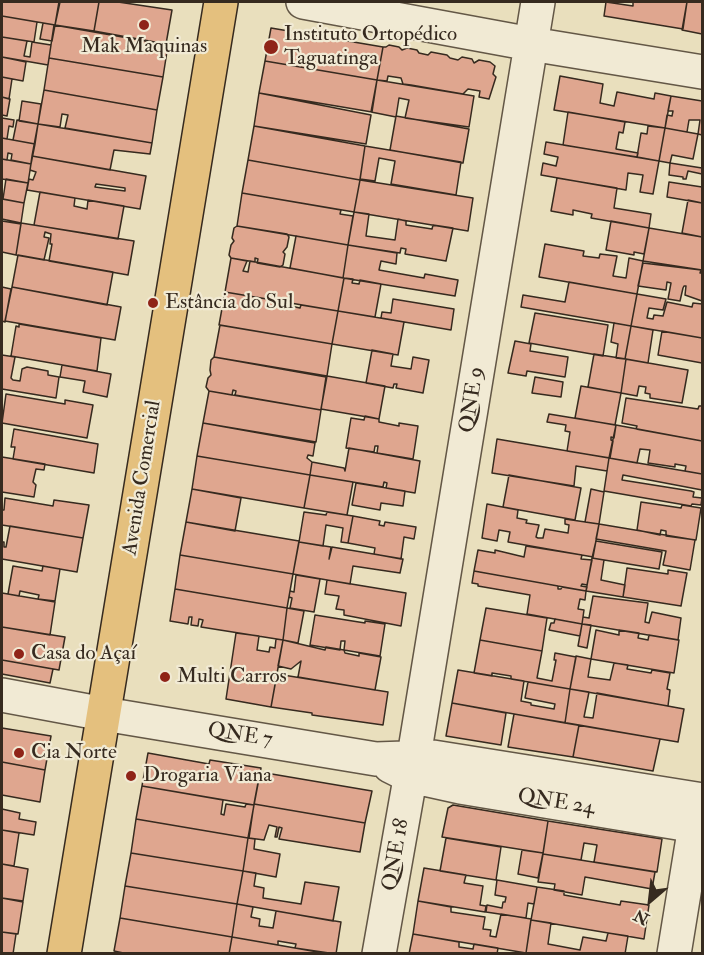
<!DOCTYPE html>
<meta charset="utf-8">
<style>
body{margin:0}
#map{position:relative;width:704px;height:955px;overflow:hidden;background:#e9dfbd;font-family:"IM FELL Double Pica",serif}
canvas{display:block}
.frame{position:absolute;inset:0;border:3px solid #362a1f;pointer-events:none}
.north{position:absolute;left:620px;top:871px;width:60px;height:60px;-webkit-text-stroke:4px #f1ead4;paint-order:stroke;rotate:208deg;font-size:16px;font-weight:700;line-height:24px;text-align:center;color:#362a1f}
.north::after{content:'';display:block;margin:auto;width:21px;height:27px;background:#362a1f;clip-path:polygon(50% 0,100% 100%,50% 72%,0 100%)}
</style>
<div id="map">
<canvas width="704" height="955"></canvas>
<div class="frame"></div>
<div class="north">N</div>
</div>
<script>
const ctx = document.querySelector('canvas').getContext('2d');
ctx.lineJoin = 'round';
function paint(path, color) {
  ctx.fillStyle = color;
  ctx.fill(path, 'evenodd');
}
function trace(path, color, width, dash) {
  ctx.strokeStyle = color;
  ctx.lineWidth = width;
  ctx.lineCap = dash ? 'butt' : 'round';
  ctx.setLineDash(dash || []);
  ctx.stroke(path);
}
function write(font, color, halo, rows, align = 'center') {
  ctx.font = font + ' "IM FELL Double Pica",serif';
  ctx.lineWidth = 4.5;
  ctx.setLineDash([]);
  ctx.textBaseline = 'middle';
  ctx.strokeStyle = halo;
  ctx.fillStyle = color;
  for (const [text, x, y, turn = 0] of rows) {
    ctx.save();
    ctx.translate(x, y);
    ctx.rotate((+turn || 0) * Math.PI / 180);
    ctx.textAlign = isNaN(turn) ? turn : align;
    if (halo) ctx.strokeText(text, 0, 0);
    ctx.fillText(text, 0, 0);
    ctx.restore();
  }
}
const building = new Path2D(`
 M2 2H59L55 25 2 16Z
 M60 2H99L94 31 55 25Z
 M99 2H118L172 10 166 44 94 31Z
 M606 2 633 6V2H687L683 29 604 16Z
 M687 2H702V34L682 30Z
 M2 16 37 22 34 42 2 37Z
 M43 23 55 25 52 41 40 39Z
 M54 25 168 45 163 77 49 58Z
 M271 28 383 47 377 80 265 61Z
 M2 37 27 41 24 56 30 57 32 42 51 45 48 65 2 57Z
 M389 45 399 47 402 50 407 48 417 50 419 53 428 55 431 52 447 55 450 58 458 60 462 57 472 59 474 63 479 60 490 62 495 66 493 74 496 77 489 99 479 97 480 91 468 89 463 94 411 85 403 84 401 78 388 76 387 81 377 80 383 47H386Z
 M2 57 26 62 23 81 2 77Z
 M49 58 163 77 157 110 44 90Z
 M265 61 377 80 372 112 259 93Z
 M560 76 603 84 600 103 614 106 617 92 654 99 655 93 671 96 665 128 554 110Z
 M2 77 12 79 9 99 2 97Z
 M377 80 474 96 469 127 405 118 409 100 399 98 396 117 371 112Z
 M44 90 157 110 152 143 65 128 68 115 62 114 60 127 38 124Z
 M259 93 371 115 366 144 254 126Z
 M671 96 702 101V135L698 134 700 120H689L687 132 665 128 667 115 672 116 673 111H668Z
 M2 97 10 99 7 116 2 115Z
 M22 101 41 104 38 124 19 121Z
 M568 112 625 122 623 133 619 132 616 149 638 153 637 157 563 145Z
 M396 116 469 129 463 163 390 150Z
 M2 118 14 120 13 127 9 126 7 139 2 138Z
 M17 120 38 124 35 144 13 140Z
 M38 124 152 143 150 154 114 150 110 170 32 156Z
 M254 126 365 146 360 180 248 160Z
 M648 126 665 128 659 161 637 157 641 133 647 134Z
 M665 128 698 134 693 159 672 155 670 163 659 161Z
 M2 138 35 144 31 164 11 160 12 154 8 153 7 160 2 159Z
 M546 142 659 161 653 194 640 192 643 175 628 173 626 190 541 175 543 163 556 166 558 157 544 154Z
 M365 146 461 162 456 195 391 184 395 161 379 158 375 181 360 179Z
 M32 156 146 176 140 209 27 190 29 179 33 180 36 172 30 170ZM96 184 125 188V191L95 187Z
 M2 159 31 164 28 183 2 179Z
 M248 160 360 180 354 212 242 193Z
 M670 163 702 168V174L688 171 686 179H683V177L669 175Z
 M557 178 617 188 614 208 651 214 649 228 591 218 592 214 573 210V215L551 211Z
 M6 179 28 183 24 203 3 199Z
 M360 180 473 198 468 231 354 212Z
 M669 182 702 187V203L667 197Z
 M40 192 75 198 74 206 87 209 88 200 124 206 118 239 34 225Z
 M242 193 341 210 340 214 353 216 348 245 237 226Z
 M2 199 24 203 21 223 2 219Z
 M688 200 702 203V237L682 233Z
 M354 212 369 214 366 236 395 240 398 219 406 221V225L432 229 433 225 453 228 446 261 405 254 406 249 401 248 400 253 348 245Z
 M2 221 21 224 16 255 2 252Z
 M611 221 649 228 644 254 634 252V255L606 250Z
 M21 223 134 241 128 275 49 261 52 244H50L51 234 45 232 44 237 49 238 44 260 16 255Z
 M237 226 287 234 289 237 287 247 283 252 285 254 283 265 280 267 257 263 258 259 255 258V262L231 258 229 255 231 245 234 241 232 238 234 228Z
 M649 228 702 237V270L643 261Z
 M296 236 348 245 343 278 290 268Z
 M545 244 584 251 583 256 599 258 600 254 617 256 613 276 626 278 629 258 643 261 637 294 539 277Z
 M348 245 397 253 396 264 381 261 379 270 424 278 425 274 458 280 455 296 343 278Z
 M18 255 113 272 107 305 12 287Z
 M231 258 247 261 243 271 248 272 250 261 344 278 338 311 225 292Z
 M643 263 701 270 700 273H702V301L685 295 686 286H684L683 288 680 301 668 299 671 283 667 282 666 290 638 286Z
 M344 278 353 279 352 283 359 284 360 280 381 284 375 317 338 311Z
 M569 282 637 294 631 326 521 307 523 295 565 302Z
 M2 287 11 289 5 322 2 321Z
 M12 287 121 307 115 340 5 321Z
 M225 292 267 299V301L300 308 301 305 338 311 332 344 219 325Z
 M637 294 666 299 663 310 649 308 647 318 653 319 654 315 663 316 667 302 692 307 693 303 702 304V338L631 326Z
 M393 299 454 309 451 330 381 318 382 312 391 313Z
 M338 311 404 322 398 355 332 344Z
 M535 313 608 325 603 356 529 343Z
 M614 323 631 326 625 359 616 358 618 344 611 342Z
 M19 324 101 338 97 371 11 356 16 326 19 327Z
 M220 325 332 344 327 376 214 357Z
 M631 326 653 330 648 363 625 359Z
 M662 331 702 338V363L658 355Z
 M515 341 531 344 530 351 568 357 565 377 527 371 526 376 508 373Z
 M372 350 393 354 391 366 411 369 413 357 429 360 423 393 396 388 397 384H394L393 388 366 383Z
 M594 354 626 359 621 393 588 387Z
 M2 355 15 357 11 378 13 380 20 381 22 369 27 367 48 371V375L59 377 56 398 2 389Z
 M214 357 326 377 321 410 235 395 236 391 233 390 232 395 209 391 206 387 208 378 211 375 210 370 211 360Z
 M626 359 688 370 682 403 650 398V394L645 393 646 387 639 386 637 396 621 393Z
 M62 365 111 374 107 397 83 392 85 381 60 377Z
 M327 376 385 386 379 419 321 409Z
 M535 377 563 382 561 397 532 393Z
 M581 386 621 393 615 425 575 418Z
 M209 391 321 410 316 442 203 423Z
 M6 394 65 404V400L93 405 87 438 2 423Z
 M626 398 698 409 699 406H702V441L636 429 637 426 622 423Z
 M549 414 616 425 614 438 611 437V440L613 441 610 458 567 451 570 432 565 431 566 425 547 422Z
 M365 416 379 419V422L399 426V423L418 426 413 459 377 453 378 446H375L374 452 346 448 351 418 364 420Z
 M203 423 315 443 313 456 308 455 307 458 312 462 310 475 197 456Z
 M616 425 702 441V474L685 471 686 466 675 464V467L648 463 650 450 640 449 637 463 609 458Z
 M14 429 98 444 94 473 13 459 15 447H11Z
 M497 439 609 458 607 471 576 466 574 486 492 473Z
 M349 448 420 461 415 493 386 488 387 483 384 482 383 487 310 475 312 462 344 468 345 471Z
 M197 456 310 475 304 508 192 489Z
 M2 457 45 464 44 470 36 469 33 482 36 485 34 497 2 492Z
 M609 458 702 474V490L623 475 622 480 691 491 694 492 693 497 702 498 701 505 692 504 691 506 604 491Z
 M310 475 353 482 347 515 304 508Z
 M509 475 581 488 575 520 503 507Z
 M356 483 405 491 403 506 381 503 380 510 352 505Z
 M192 489 241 498 235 531 186 522Z
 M591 489 604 492 599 524 585 522Z
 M5 498 53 506 54 500 89 505 83 538 2 525V510H4Z
 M641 502 681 508 682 505 701 508 696 540 666 536V531L661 530 660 535 637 530Z
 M487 504 518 510 517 518 527 520 526 523 539 525 536 537 538 538H543L545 529 568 533 569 525 565 524V519L599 524 593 557 508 542 510 532 499 530 497 541 482 538Z
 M304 512 326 515 327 512 353 516 348 543 341 542 343 528 326 525 323 546 299 542Z
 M353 516 380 521 379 525 384 526 385 522 416 527 414 539 404 537 401 559 374 554 375 548 348 543Z
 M186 522 299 541 293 574 180 555Z
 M599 524 695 540 690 570 663 565 666 551 596 539Z
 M10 526 83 538 77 572 2 559V542H4V547H6Z
 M596 541 662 552 659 569 592 558Z
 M299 542 331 547 329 559 332 547 403 559 400 573 353 566 350 584 293 574Z
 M526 546 582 555 581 559 592 560 587 585 582 584 581 586 587 587 586 591 474 571 478 550 495 553V550L524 557Z
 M180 555 293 574 287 608 175 589Z
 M592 558 604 560 601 580 625 585 623 597 586 591Z
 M13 566 42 571 43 566 60 569 55 601 38 599 39 595 20 591 19 596 8 594Z
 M627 568 668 574V570L687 573 681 606 623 597Z
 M474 571 558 586V589H561L562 587 586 591 585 600 580 599 578 609 584 610 582 624 527 614 530 595 478 586V584L472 583Z
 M296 575 320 579 314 612 290 608 292 598 289 597 290 591 294 592Z
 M327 580 406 593 401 626 344 615V610L336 609 339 596 325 594Z
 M175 589 287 608 283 640 201 627 203 620 199 619 198 626 191 625 192 617H189L188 624 170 621Z
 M2 593 55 602 50 635 2 627Z
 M593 596 648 603 645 622 649 623 652 612 681 618 678 640 582 624 583 617 589 618Z
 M287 608 304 611 298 643 283 640Z
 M486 608 547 618 542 651 480 640Z
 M315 615 365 623V621L385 624 380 656 344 650 345 641H341L340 650 310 645Z
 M555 619 582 624 580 636 549 630 551 623H554Z
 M582 624 591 625 587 648 578 646Z
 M2 627 65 637 59 670 2 660Z
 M596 630 619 635V630L639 633 638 638 648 640 649 635 679 640 674 673 591 659Z
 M236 633 259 636 257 650 269 652 270 647 275 648 276 639 283 640 271 707 226 699Z
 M283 640 325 650 326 647 344 650 345 653 359 656V653L381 657 375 690 298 677 301 661 291 669 278 666Z
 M480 640 542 651 537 678 552 681 556 660H554L555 653 576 657 570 689 511 679V676L492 673V676L474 673Z
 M576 656 591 659 588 677 610 680 614 663 628 665 627 669 651 673 652 670 670 673 667 689 670 690 668 706 570 689Z
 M2 660 53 669 50 683 2 674Z
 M458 670 524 681 521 701 531 703V705L554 709 555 704 525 698 528 682 570 689 565 723 452 703Z
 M277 674 388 692 383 725 312 715V713L271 707Z
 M570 689 589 692 584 717 593 718 597 693 684 709 678 742 565 723Z
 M452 703 506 713 501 745 446 736Z
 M514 714 579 725 573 757 508 747Z
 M579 725 660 739 653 771 573 757Z
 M2 728 51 736 45 770 2 762Z
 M148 753 209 764 210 760 261 768 254 805 142 786Z
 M2 762 45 770 40 802 2 795Z
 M260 772 372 791 365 823 254 804Z
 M142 786 223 800 221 814 224 815 226 804 245 807 246 804 254 805 248 838 136 819Z
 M254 804 365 823 360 852 279 839 282 828 279 827 277 837H275L277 827 269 825 264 840 249 838Z
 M453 805 548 821 543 853 442 837 448 808Z
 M2 809 20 813 19 819 36 822 34 835 2 830Z
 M136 819 248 838 243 871 131 853Z
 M548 821 662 839 657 872 594 862 597 845 584 843 581 860 543 854Z
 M2 830 19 833 14 866 2 864Z
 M248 838 255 839 254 849 280 854 276 877 243 871Z
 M446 838 501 847 496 880 440 871Z
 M522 850 543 853 538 878 518 874Z
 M131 853 243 871 237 904 125 886Z
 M543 854 655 872 652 889 585 877 582 895 554 890 555 884 538 882Z
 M2 864 28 869 23 901 2 898Z
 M424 868 466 875 464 883 483 886 480 905 486 906 485 912 418 901Z
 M243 871 256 873 254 886 264 888 263 898 301 904 305 882 339 887 333 921 237 904Z
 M497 880 537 887 534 904 528 903 526 918 486 912 487 905 502 908 503 902H505L506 897 495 895Z
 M125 886 237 904 232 937 120 918Z
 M537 887 564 891V895L620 905 621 901 649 905 644 939 531 920Z
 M2 898 23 902 18 934 2 932Z
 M418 901 451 907V912L485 917 483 929 491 930 490 936 496 937 501 914 531 919 526 953 413 934Z
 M237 904 253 907 251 917 260 919 259 926 273 928 276 911 341 922 336 954 295 948 296 944 278 941V945L232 937Z
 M120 918 232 937 229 954H128L114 951Z
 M531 920 551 923 548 944 580 950 583 937 606 941 608 933 628 936 625 954 526 953Z
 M2 932 16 934 13 954H2Z
 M413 934 459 942V947L473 949 474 944 498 948 497 954H409Z
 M232 937 295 948 329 954H229Z`);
paint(building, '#dfa68f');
trace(building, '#362a1f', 1.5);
const minor = new Path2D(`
 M303 2 531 44 702 72
 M2 695 104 714 376 759 433 757 702 800
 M390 766 410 776 460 787 702 827
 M379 954 414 756 538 2
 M674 954 695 826`);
const major = new Path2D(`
 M64 954 221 2`);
trace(minor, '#635746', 36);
trace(major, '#362a1f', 36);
trace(minor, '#f1ead4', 33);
trace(major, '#e4c07e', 33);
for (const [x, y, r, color] of [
 [144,25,6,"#8f2418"],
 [271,47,8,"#8f2418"],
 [153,303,6,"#8f2418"],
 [19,654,6,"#8f2418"],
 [165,677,6,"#8f2418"],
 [19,753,6,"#8f2418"],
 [131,776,6,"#8f2418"]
]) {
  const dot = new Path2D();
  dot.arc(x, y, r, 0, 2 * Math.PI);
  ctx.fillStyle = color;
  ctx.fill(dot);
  trace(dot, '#f1ead4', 2);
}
write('21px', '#362a1f', '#f1ead4', [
 ["Instituto Ortopédico",284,35],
 ["Taguatinga",284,59],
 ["Mak Maquinas",144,47,"center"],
 ["Estância do Sul",165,303],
 ["Casa do Açaí",31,654],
 ["Multi Carros",177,677],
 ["Cia Norte",31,753],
 ["Drogaria Viana",143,776]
], 'left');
write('21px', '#362a1f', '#f1ead4', [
 ["QNE 9",473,400,-81],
 ["Avenida Comercial",143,478,-81],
 ["QNE 7",240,736,9],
 ["QNE 24",556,803,9],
 ["QNE 18",397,855,-80]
]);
</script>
